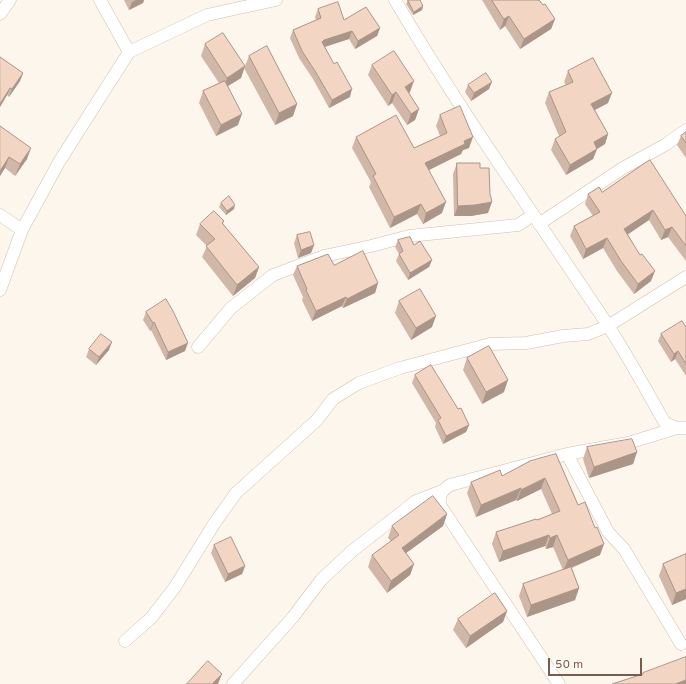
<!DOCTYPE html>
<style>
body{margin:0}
#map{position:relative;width:686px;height:684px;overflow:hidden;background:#fdf6ec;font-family:Overpass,sans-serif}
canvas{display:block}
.scale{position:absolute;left:548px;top:658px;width:94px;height:18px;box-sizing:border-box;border:2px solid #7a5c4d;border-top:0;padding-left:5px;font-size:12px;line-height:14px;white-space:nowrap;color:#7a5c4d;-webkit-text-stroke:3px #fffaf3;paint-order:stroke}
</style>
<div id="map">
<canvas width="686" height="684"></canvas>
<div class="scale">50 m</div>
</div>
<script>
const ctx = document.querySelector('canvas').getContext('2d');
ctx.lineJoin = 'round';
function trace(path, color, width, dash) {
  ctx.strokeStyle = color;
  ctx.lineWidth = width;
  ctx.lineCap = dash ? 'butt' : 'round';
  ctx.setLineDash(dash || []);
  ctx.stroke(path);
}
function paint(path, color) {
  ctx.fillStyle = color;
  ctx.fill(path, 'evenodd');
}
const minor = new Path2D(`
 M100 0 129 52
 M395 0C460 111 536 217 607 324 628 356 646 390 665 423L677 428H686
 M0 14 10 0
 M0 215 22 230
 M539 224 623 168 665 145 686 130
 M0 290 22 230 59 162 129 52 207 15 276 0
 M198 347 231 308 273 275 324 256 371 246 409 236 518 225 533 215
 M567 454 608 532 624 549 681 644
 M125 641 151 618 175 587 214 524 236 493 317 420 333 399 359 383 400 368 490 344 526 343 563 336 588 334 608 326 686 277
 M233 684 293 617 321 580 352 551 416 501 442 491
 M559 684 440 505C439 495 441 491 450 485L567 454 628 443 677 428`);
trace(minor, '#d1beb0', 13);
trace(minor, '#fff', 12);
paint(new Path2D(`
 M124 0H144L143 3 129 10Z
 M408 0 423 6 422 10 413 15 406 4Z
 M482 0H539L543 5 555 19 551 29 520 49 505 26 500 30Z
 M318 9 344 20 380 28 377 36 355 49 349 39 325 47 350 97 329 108 313 79 299 58 290 38 293 30 316 20 315 17Z
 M205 44 245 66 249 56 297 104 293 116 275 125 244 68 241 78 228 86 238 125 216 136 199 103 203 91 219 83 201 56Z
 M0 57 23 73 20 81 9 97 7 95 0 107Z
 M372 65 410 92 409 93 419 109 415 120 407 125 392 103 388 106 368 75Z
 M568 71 608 103 595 110 608 134 605 144 597 149 593 159 566 175 551 150 555 139 559 136 545 103 549 92 566 85 564 82Z
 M468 85 489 89 471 101 465 92Z
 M440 115 469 148 463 150 461 154 429 170 442 213 423 224 417 214 390 228 369 187 371 182 352 148 356 137 414 148 440 136 436 126Z
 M0 126 27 159 15 176 5 168 0 176Z
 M686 132V158L677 145 681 136Z
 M457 163 480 168 490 194 488 213 471 216H454L453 174Z
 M602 192 686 216V261L668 237 661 240 649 220 628 234 651 281 634 294 617 271 603 248 583 259 570 236 574 226 593 216 585 204 588 194Z
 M221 203 234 209 226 215 219 207Z
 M224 221 223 224 259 267 255 278 233 296 202 257 207 246 196 235 200 224Z
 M297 235 314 245 311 253 298 258 294 243Z
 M398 240 414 245 432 260 429 267 408 280 396 261 399 254 395 247Z
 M334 265 378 283 375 293 343 308 342 306 312 321 302 300 303 297 293 275 297 266Z
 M399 301 432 327 411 340 395 313Z
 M146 312 185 351 166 360 151 330 150 331 143 320Z
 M686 327V376L675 359 671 362 658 341 661 334Z
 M89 349 109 350 96 365 86 357Z
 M467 358 504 392 482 404 463 370Z
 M415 375 458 409 469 425 466 432 443 444 435 427 436 423 412 383Z
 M587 447 637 452 633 464 589 478 583 459Z
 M556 454 600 555 572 568 579 588 575 600 527 617 519 596 523 584 563 570 553 547 546 549 545 546 499 562 492 544 496 532 537 520 552 514 541 489 517 501 516 500 476 517 467 493 471 482 502 476Z
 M447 514 443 526 406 553 414 564 410 575 387 593 368 567 372 555 391 541 388 538 392 526Z
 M214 545 245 566 242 574 225 582 211 553Z
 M686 554V599L672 605 659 576 663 564Z
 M507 611 503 622 466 648 453 630 458 619Z`), '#d1b7a8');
paint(new Path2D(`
 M136 0H144L143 3 129 10 132 2Z
 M423 6 422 10 413 15 414 12Z
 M509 16 505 26 500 30 504 19Z
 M555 19 551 29 520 49 524 39Z
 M380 28 377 36 355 49 358 41Z
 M352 31 349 39 321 48 322 42 324 40Z
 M245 66 241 78 223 89 227 78Z
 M23 73 20 81 9 97 12 89Z
 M414 81 410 92 401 98 405 87Z
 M492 82 489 89 471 101 474 93Z
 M10 88 7 95 0 107V104Z
 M352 89 350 97 329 108 332 100Z
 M396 92 392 103 388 106 392 95Z
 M612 93 608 103 587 114 591 104Z
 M297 104 293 116 275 125 279 113Z
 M419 109 415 120 407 125 411 114Z
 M242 114 238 125 216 136 221 125Z
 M608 134 605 144 597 149 593 159 566 175 570 165 594 142Z
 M473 137 469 148 463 150 461 154 421 174 425 163 464 141Z
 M31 148 27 159 15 176 20 164Z
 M9 157 5 168 0 176V171Z
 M446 202 442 213 423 224 426 213Z
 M492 202 488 213 471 216H454L458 206Z
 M421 204 417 214 390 228 394 217Z
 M235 205 234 209 226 215 227 211Z
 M653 210 649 220 621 239 624 229Z
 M672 227 668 237 661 240 665 230Z
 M607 238 603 248 583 259 586 249Z
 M314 245 311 253 298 258 301 250Z
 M432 260 429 267 408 280 410 273Z
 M259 267 255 278 233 296 237 285Z
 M655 271 651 281 634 294 638 284Z
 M378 283 375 293 343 308 347 299Z
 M346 297 342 306 312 321 316 311Z
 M436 316 432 327 411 340 416 328Z
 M154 322 151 330 150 331 153 323Z
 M112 342 109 350 96 365 99 357Z
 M188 343 185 351 166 360 168 352Z
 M678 351 675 359 671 362 674 354Z
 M508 380 504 392 482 404 486 392Z
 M469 425 466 432 443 444 446 436Z
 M637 452 633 464 589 478 594 467Z
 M545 478 541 489 517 501 521 490Z
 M521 488 516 500 476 517 481 505Z
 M447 514 443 526 398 559 402 548Z
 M549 535 545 546 499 562 503 551Z
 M557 535 553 547 546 549 550 538Z
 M604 544 600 555 563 571 568 560Z
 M414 564 410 575 387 593 391 581Z
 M245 566 242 574 225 582 228 574Z
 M579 588 575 600 527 617 531 605Z
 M686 589V599L672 605 676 593Z
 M507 611 503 622 466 648 470 636Z
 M222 674 218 684H212Z
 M686 680V684H675Z`), '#aa9588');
const building = new Path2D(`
 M408 0H420L423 6 414 12Z
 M492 0H539L543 5 545 4 555 19 524 39 509 16 504 19Z
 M338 2 344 20 366 7 380 28 358 41 352 31 324 40 322 42 334 64 337 62 352 89 332 100 315 71 302 51 293 30 321 18 318 9Z
 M223 33 245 66 227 78 205 44Z
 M267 46 297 104 279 113 249 56Z
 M394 51 414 81 405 87 419 109 411 114 396 92 392 95 372 65Z
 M0 57 23 73 12 89 10 88 0 104Z
 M593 58 612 93 591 104 608 134 594 142 597 149 570 165 555 139 566 132 549 92 573 82 568 71Z
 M486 73 492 82 474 93 468 85Z
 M225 81 242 114 221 125 203 91Z
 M460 106 473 137 464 141 465 144 425 163 446 202 426 213 421 204 394 217 373 176 376 174 356 137 396 115 414 148 447 133 440 115Z
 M0 126 31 148 20 164 9 157 0 171Z
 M686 132V143L681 136Z
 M650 160 686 216V246L672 227 665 230 653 210 624 229 640 255 642 254 655 271 638 284 621 261 607 238 586 249 574 226 600 212 588 194 599 187 602 192Z
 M457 163H480V168H489L490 194 492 202 475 205 458 206Z
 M229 196 235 205 227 211 221 203Z
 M214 211 224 221 222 223 259 267 237 285 206 246 215 239 200 224Z
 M310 232 314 245 301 250 297 235Z
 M410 237 414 245 420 241 432 260 410 273 399 254 403 251 398 240Z
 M363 251 378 283 347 299 346 297 316 311 306 290 307 289 297 266 328 254 334 265Z
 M420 289 436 316 416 328 399 301Z
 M166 299 173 311 188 343 168 352 154 322 153 323 146 312Z
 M682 321 686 327V364L678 351 674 354 661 334Z
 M101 334 112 342 99 357 89 349Z
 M489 346 508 380 486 392 467 358Z
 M431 365 458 409 461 408 469 425 446 436 438 420 441 418 415 375Z
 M632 439 637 452 594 467 587 447Z
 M556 454 578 505 585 502 595 528 597 527 604 544 568 560 557 535 550 538 549 535 503 551 496 532 536 519 537 520 560 511 545 478 521 490V488L481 505 471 482 500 470 502 476 530 461Z
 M433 496 447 514 402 548 414 564 391 581 372 555 399 535 392 526Z
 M231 537 245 566 228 574 214 545Z
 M686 554V589L676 593 663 564Z
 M571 567 579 588 531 605 523 584Z
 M495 593 507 611 470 636 458 619Z
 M686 657V680L675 684H612L643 674V673Z
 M208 661 222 674 212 684H187Z`);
paint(building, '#f3d5c3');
trace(building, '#aa9588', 1);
</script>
